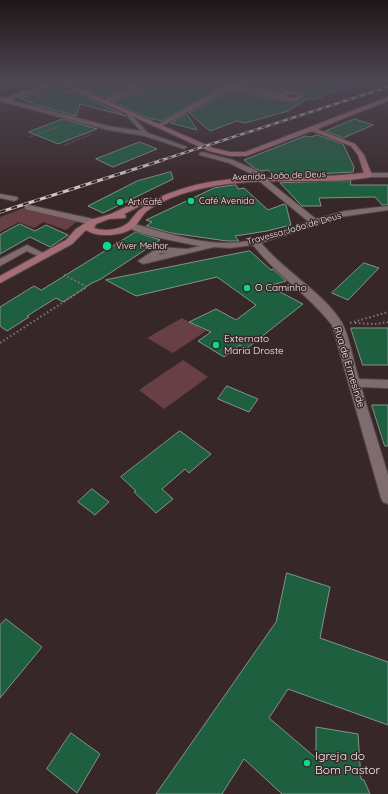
<!DOCTYPE html>
<meta charset="utf-8">
<style>
body{margin:0}
canvas{display:block;background:#382729}
</style>
<canvas width="388" height="794"></canvas>
<script>
const ctx = document.querySelector('canvas').getContext('2d');
ctx.lineJoin = 'round';
function paint(path, color) {
  ctx.fillStyle = color;
  ctx.fill(path, 'evenodd');
}
function trace(path, color, width, dash) {
  ctx.strokeStyle = color;
  ctx.lineWidth = width;
  ctx.lineCap = dash ? 'butt' : 'round';
  ctx.setLineDash(dash || []);
  ctx.stroke(path);
}
function write(font, color, halo, rows, align = 'center') {
  ctx.font = font + ' Quicksand,sans-serif';
  ctx.lineWidth = 3;
  ctx.setLineDash([]);
  ctx.textBaseline = 'middle';
  ctx.strokeStyle = halo;
  ctx.fillStyle = color;
  for (const [text, x, y, turn = 0] of rows) {
    ctx.save();
    ctx.translate(x, y);
    ctx.rotate((+turn || 0) * Math.PI / 180);
    ctx.textAlign = isNaN(turn) ? turn : align;
    if (halo) ctx.strokeText(text, 0, 0);
    ctx.fillText(text, 0, 0);
    ctx.restore();
  }
}
paint(new Path2D(`
 M24 208 78 221 66 230 43 222 34 228 19 222 0 232V217Z
 M182 318 206 331 173 353 147 338Z
 M183 360 208 377 164 409 139 390Z`), '#683f45');
const building = new Path2D(`
 M91 82H113L131 88 105 98 79 87Z
 M135 82H231L162 121 148 118 112 102 142 89Z
 M242 82H254L286 89 279 93 240 84Z
 M353 82 314 100 309 98 288 111 245 123 237 121 210 131 189 113 232 90 294 103 307 95 306 94 289 89 298 84Z
 M56 87 66 92 71 90 126 116 80 104 76 116 34 104 20 98Z
 M187 114 197 130 171 123Z
 M63 119 97 129 58 144 29 132Z
 M355 119 373 125 343 138 326 131Z
 M317 135 343 144 354 167 353 172 274 176 268 170 261 171 254 168 244 160 305 136 311 137Z
 M140 142 157 149 113 167 96 159Z
 M171 172 173 179 103 213 88 206 137 181Z
 M351 181 350 185H388V205H382L375 197 319 198 321 206H302L280 183Z
 M236 185 238 189 244 188 268 210 284 204 286 205 291 225 267 231 235 236 239 241H227L171 233 146 226 152 222 146 220 214 188Z
 M20 224 35 231 46 225 68 235 50 247 30 237 0 254V235Z
 M136 232 160 240 101 279 92 283 63 302 56 298 27 316 29 317 7 331 0 326V307L34 286 41 290Z
 M250 251 271 270 273 269 286 281 269 286 303 304 246 349 240 345 224 357 198 341 211 332 189 322 216 309 236 320 256 305 217 277 136 296 106 280Z
 M364 263 379 268 348 300 332 293Z
 M351 328H388V365H363Z
 M227 386 258 399 249 412 218 399Z
 M372 405H388V446H385Z
 M180 431 211 454 189 473 185 469 162 489 173 499 156 513 134 492 136 491 121 477Z
 M92 489 109 502 95 515 78 502Z
 M287 573 330 587 320 638 388 662V725L288 689 269 718 316 758V727L358 734 361 779 364 780 370 794H282L244 759 222 794H156L276 622Z
 M6 619 42 647 0 698V625Z
 M71 733 100 754 77 793 47 769Z`);
paint(building, '#1e5f40');
trace(building, '#829389', 1);
const minor = new Path2D(`
 M51 82H59L11 100 108 126 141 131 127 116V112H131L134 118 148 133 187 147 184 149 145 136 108 130 0 101V97L5 98Z
 M126 82H132L141 88 106 103H102V101L134 88Z
 M234 82H241L236 85 279 95 287 90 306 95 294 102 232 88 160 127 155 126ZM288 94 298 96 293 98 284 96Z
 M202 152 233 160 262 173V176L316 219 345 211 388 206V210L340 217 261 243C283 270 326 295 342 323 349 335 354 364 359 379L388 380V388L361 387 388 475V504L383 502 381 498 332 325C309 295 276 275 253 245L230 248 214 247 143 264 138 261 159 247 187 249 200 246C185 243 136 235 126 226L127 224 130 223C166 232 204 247 241 242 264 239 287 229 309 222L258 180V177L229 163 200 155 199 154ZM161 253H167L158 255Z
 M0 194 17 197 18 199 14 201 0 198Z
 M25 205H28L93 219 97 222 93 225 25 209Z
 M27 245 49 256 44 259 27 251 0 266V259Z`);
const tertiary = new Path2D(`
 M365 173H388V177H368L364 175Z`);
const secondary = new Path2D(`
 M57 82H64L213 148 230 152H245L388 97V101L317 129 355 144 364 155 372 175 371 177C351 181 330 181 310 181 268 181 226 180 185 193 172 197 158 203 147 211 141 216 139 223 133 228 122 236 98 238 86 230L72 244 0 283V276L66 240 76 229 90 220 111 214 145 198H151L152 200 124 214 126 216 125 218 109 219 96 224 94 228C104 232 121 230 129 222 133 218 136 212 141 209 149 202 160 197 170 193 218 174 271 178 321 176 335 176 349 174 364 173L358 155 351 146 312 131 246 156H230L209 151Z`);
trace(minor, '#544647', 2);
trace(tertiary, '#544647', 2);
trace(secondary, '#544647', 2);
trace(new Path2D(`
 M29 137 60 126
 M65 145 92 134`), '#847577', 1.5, [1, 1.5]);
trace(new Path2D(`
 M350 323 388 312
 M355 323 376 324 388 322
 M0 343 87 287 63 274`), '#847577', 2, [1.5, 2.5]);
paint(minor, '#806c6e');
paint(tertiary, '#806c6e');
paint(secondary, '#a56d76');
const railFar1 = new Path2D(`
 M159 161 388 87`);
const rail = new Path2D(`
 M0 212 163 160`);
trace(railFar1, '#d3c5c7', 2.5);
trace(rail, '#d3c5c7', 3);
trace(railFar1, '#382729', 1.5, [4.5]);
trace(rail, '#382729', 2, [6]);
const sky = ctx.createLinearGradient(0, 0, 0, 193);
sky.addColorStop(0, '#1f1517');
sky.addColorStop(0.42, '#4d4754');
sky.addColorStop(1, '#4d475400');
ctx.fillStyle = sky;
ctx.fillRect(0, 0, 388, 193);
for (const [x, y, r, color] of [
 [191,201,4,"#08d98b"],
 [120,202,4,"#08d98b"],
 [107,246,5,"#08d98b"],
 [247,288,4,"#08d98b"],
 [216,345,4,"#08d98b"],
 [307,763,4,"#08d98b"]
]) {
  const dot = new Path2D();
  dot.arc(x, y, r, 0, 2 * Math.PI);
  ctx.fillStyle = color;
  ctx.fill(dot);
  trace(dot, '#382729', 1.5);
}
write('9px', '#fbeff0', '#382729', [
 ["Avenida João de Deus",279,176,-2],
 ["Travessa João de Deus",294,229,-16]
]);
write('9px', '#fbeff0', '#382729', [
 ["Café Avenida",199,201],
 ["Art Café",128,202],
 ["Viver Melhor",116,246]
], 'left');
write('10px', '#fbeff0', '#382729', [
 ["O Caminho",255,288],
 ["Externato",224,339],
 ["Maria Droste",224,351]
], 'left');
write('10px', '#fbeff0', '#382729', [
 ["Rua de Ermesinde",349,367,73]
]);
write('12px', '#fbeff0', '#382729', [
 ["Igreja do",315,756],
 ["Bom Pastor",315,770]
], 'left');
</script>
